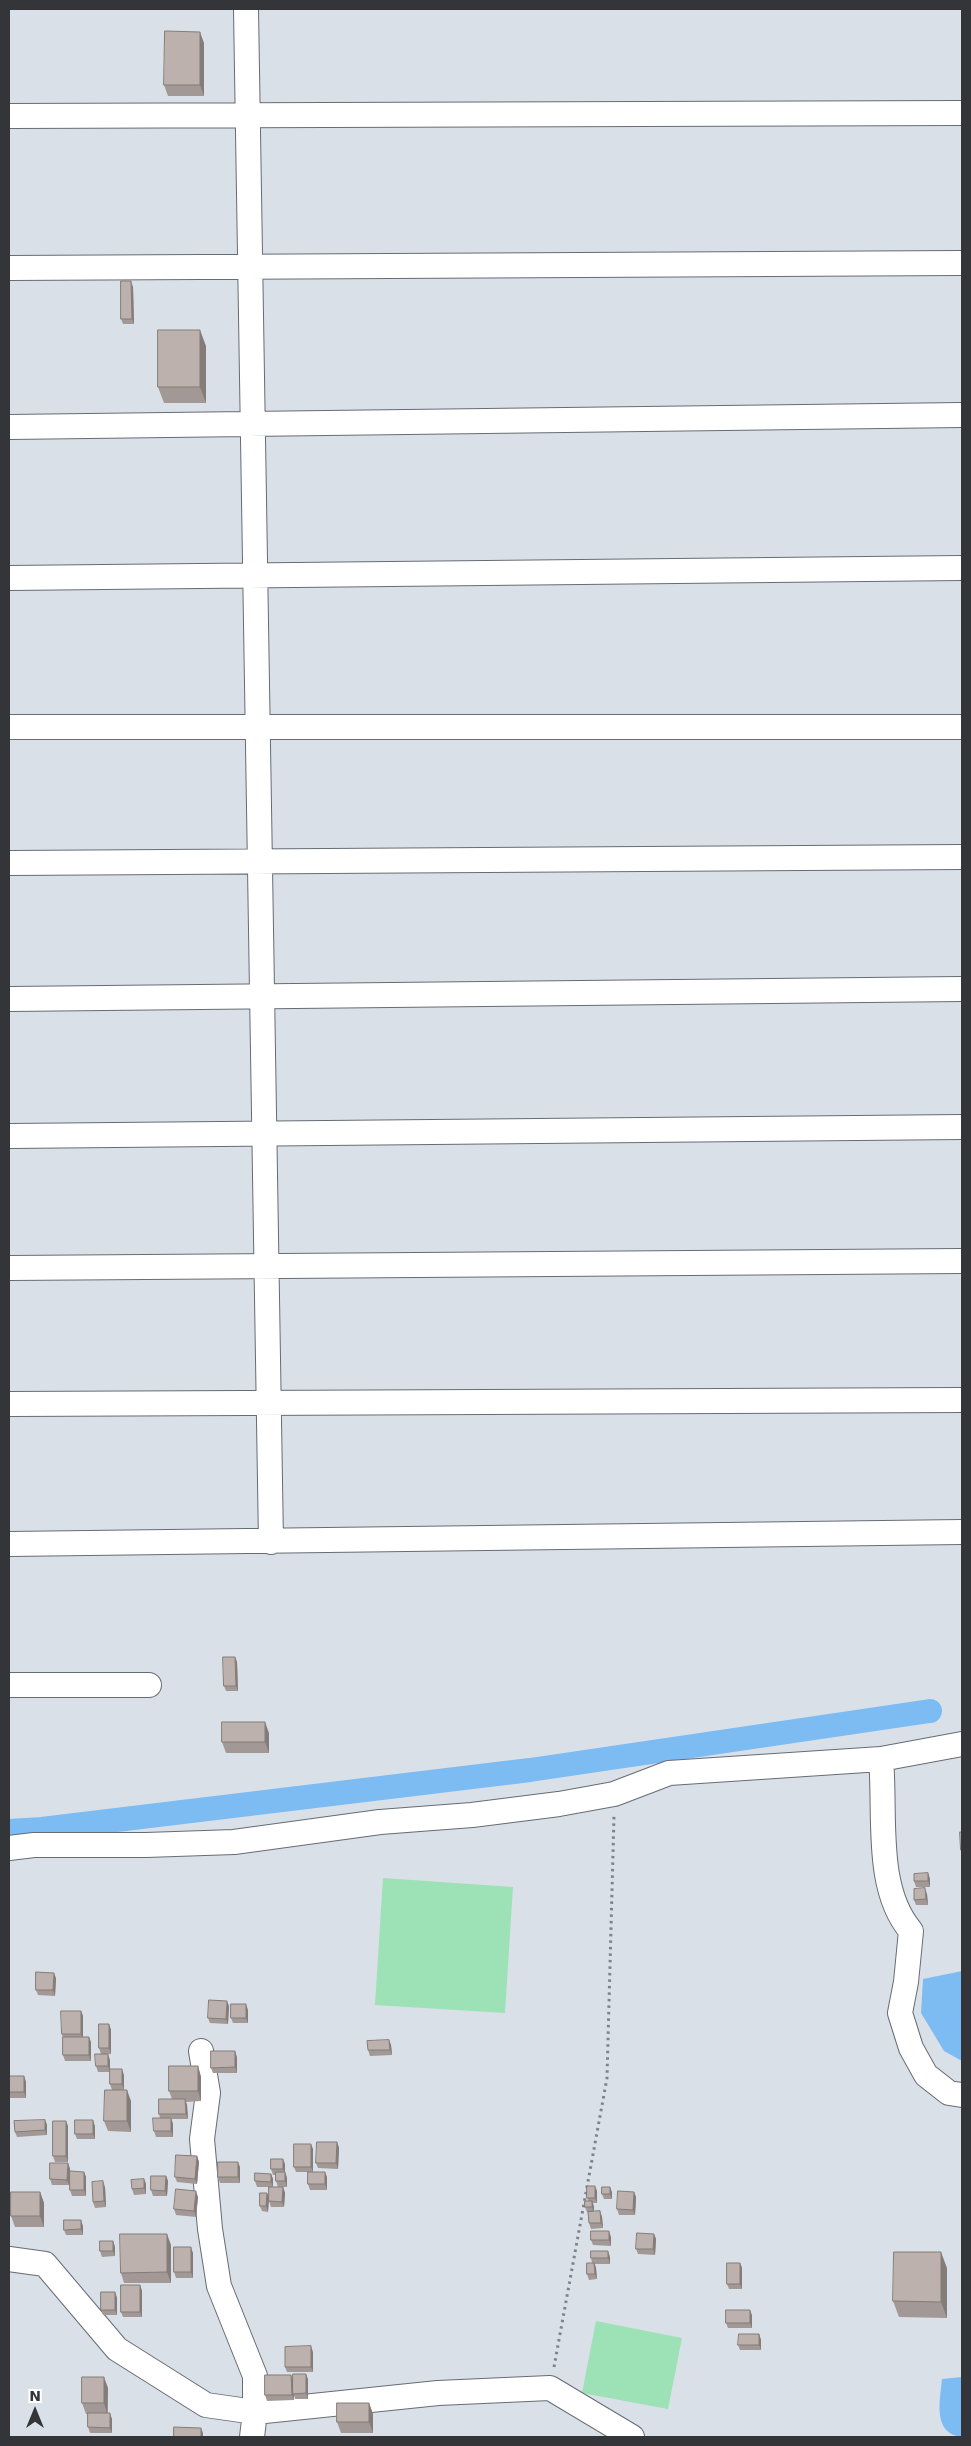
<!DOCTYPE html>
<style>
body{margin:0}
#map{position:relative;width:971px;height:2446px;overflow:hidden;background:#dae0e8;font-family:"DejaVu Sans",sans-serif}
canvas{display:block}
.frame{position:absolute;inset:0;border:10px solid #333538;pointer-events:none}
.north{position:absolute;left:10px;top:2386px;width:50px;height:50px;-webkit-text-stroke:4px #fff;paint-order:stroke;rotate:0deg;font-size:14px;font-weight:700;line-height:20px;text-align:center;color:#333538}
.north::after{content:'';display:block;margin:auto;width:18px;height:22px;background:#333538;clip-path:polygon(50% 0,100% 100%,50% 72%,0 100%)}
</style>
<div id="map">
<canvas width="971" height="2446"></canvas>
<div class="frame"></div>
<div class="north">N</div>
</div>
<script>
const ctx = document.querySelector('canvas').getContext('2d');
ctx.lineJoin = 'round';
function paint(path, color) {
  ctx.fillStyle = color;
  ctx.fill(path, 'evenodd');
}
function trace(path, color, width, dash) {
  ctx.strokeStyle = color;
  ctx.lineWidth = width;
  ctx.lineCap = dash ? 'butt' : 'round';
  ctx.setLineDash(dash || []);
  ctx.stroke(path);
}
paint(new Path2D(`
 M383 1878 513 1887 505 2013 375 2005Z
 M596 2321 682 2338 668 2409 582 2393Z`), '#9de1b6');
paint(new Path2D(`
 M962 1971V2061L944 2051 921 2013 923 1979Z
 M962 2377V2437C932 2434 940 2400 942 2379Z`), '#7cbcf3');
trace(new Path2D(`
 M9 1831 42 1829 530 1770 930 1711`), '#7cbcf3', 24);
const minor = new Path2D(`
 M246 9 271 1542
 M9 116 962 113
 M9 268 962 263
 M9 427 962 415
 M9 578 962 568
 M9 727H962
 M9 863 962 857
 M9 999 962 989
 M9 1136 962 1127
 M9 1268 962 1261
 M9 1404 962 1400
 M9 1544 962 1532
 M9 1685H149
 M881 1759C886 1813 874 1888 911 1931L906 1982 900 2013 911 2048 926 2075 949 2093 962 2095
 M9 1848 34 1845H146L234 1842 380 1822 472 1815 559 1804 614 1794 669 1773 881 1759 962 1744
 M201 2051 208 2093 202 2139 210 2229 219 2286 255 2376V2412L252 2437
 M9 2259 45 2264 117 2349 206 2405 255 2412 438 2393 550 2388 632 2437`);
trace(minor, '#676c74', 26);
trace(new Path2D(`
 M554 2367 607 2078 614 1816`), '#7f8388', 3, [2.5, 4]);
trace(minor, '#fff', 24);
paint(new Path2D(`
 M204 43V96H168L164 85Z
 M133 287 134 324H123L121 319Z
 M206 346V403H164L158 387Z
 M235 1657 237 1662 238 1691H226L224 1686Z
 M269 1733V1753H226L222 1742Z
 M928 1873 930 1879V1887H916L914 1881Z
 M927 1894 928 1905H916L914 1900Z
 M56 1978 55 1996 38 1995 36 1990Z
 M229 2006 228 2024 210 2023 208 2018Z
 M248 2010V2023H233L231 2018Z
 M81 2011 83 2016V2037L91 2042V2061H65L63 2055V2039L62 2034Z
 M109 2024 111 2030V2054H101L99 2048Z
 M389 2040 391 2045 392 2055 370 2056 368 2050Z
 M237 2057V2073H213L211 2068Z
 M110 2060V2072H98L96 2066Z
 M198 2066 201 2077V2101L186 2102 187 2105 188 2119H171L173 2124V2137H156L154 2131 160 2118 159 2114 172 2099 169 2091Z
 M124 2075V2090L131 2101V2132L108 2131 104 2121 112 2090 110 2084Z
 M9 2076H24L26 2082V2098H9Z
 M45 2120 47 2125V2135L17 2137 15 2132Z
 M68 2126V2162H55L53 2156Z
 M95 2126V2139H77L75 2134Z
 M337 2142 339 2148 338 2169 318 2168 316 2163Z
 M313 2149V2172L327 2177V2190H310L308 2184V2172H296L294 2167Z
 M197 2156 199 2162 197 2184 177 2182 175 2177Z
 M68 2163 70 2169 69 2185H52L50 2179Z
 M285 2164V2172L287 2178V2187H278L276 2181V2175H273L271 2169Z
 M240 2167V2183H220L218 2177Z
 M84 2172 86 2177V2196H72L70 2190Z
 M271 2174 273 2179V2187H283L285 2193 284 2207H271L269 2201V2187H257L255 2181Z
 M166 2176 168 2181 167 2196H153L151 2190Z
 M144 2179 146 2184V2194L134 2195 132 2189Z
 M105 2187 106 2207 95 2208 93 2202Z
 M597 2191V2203H593L594 2207V2212L600 2211 602 2217 603 2228 591 2229 589 2223 588 2212H587L585 2207 588 2201 587 2198Z
 M40 2192 44 2203V2227H15L11 2216Z
 M612 2192V2199H604L602 2194Z
 M634 2192 636 2197 635 2215H619L617 2209Z
 M267 2193 269 2198 268 2212 262 2211 260 2206Z
 M198 2197 196 2217 176 2215 174 2209Z
 M83 2226V2235H66L64 2230Z
 M654 2234 656 2239 655 2255 638 2254 636 2249Z
 M611 2237V2246L593 2245 591 2240Z
 M113 2241 115 2247V2256L102 2257 100 2251Z
 M171 2245V2283H124L121 2273Z
 M193 2253V2278H176L174 2272Z
 M610 2257V2264H595L596 2268 597 2279 589 2280 587 2274 592 2263 591 2258Z
 M740 2263 742 2268V2289H729L727 2284Z
 M947 2268V2318L899 2317 893 2301Z
 M140 2285 142 2291V2317H123L121 2312Z
 M115 2292 117 2298V2315H103L101 2310Z
 M752 2315V2328H728L726 2323Z
 M759 2334 761 2340V2350H740L738 2345Z
 M313 2352V2372H287L285 2367Z
 M308 2379V2399H295L294 2395V2400L267 2401 265 2395 293 2380Z
 M108 2388V2413L112 2419V2433H90L88 2427V2414H86L82 2403Z
 M369 2403 373 2414V2433H341L337 2422Z`), '#a29895');
paint(new Path2D(`
 M200 32 204 43V96L200 85Z
 M131 281 133 287 134 324 132 319Z
 M200 330 206 346V403L200 387Z
 M235 1657 237 1662 238 1691 236 1686Z
 M265 1722 269 1733V1753L265 1742Z
 M928 1873 930 1879V1887L928 1881Z
 M925 1888 927 1894 928 1905 926 1899Z
 M54 1973 56 1978 55 1996 53 1990Z
 M227 2001 229 2006 228 2024 226 2019Z
 M246 2004 248 2010V2023L246 2018Z
 M81 2011 83 2016V2040L81 2034Z
 M109 2024 111 2030V2054L109 2048Z
 M89 2037 91 2042V2061L89 2055Z
 M389 2040 391 2045 392 2055 390 2050Z
 M235 2051 237 2057V2073L235 2067Z
 M108 2054 110 2060V2072L108 2066Z
 M198 2066 201 2077V2101L198 2091Z
 M122 2069 124 2075V2090L122 2084Z
 M24 2076 26 2082V2098L24 2092Z
 M127 2090 131 2101V2132L127 2121Z
 M185 2099 187 2105 188 2119 186 2114Z
 M171 2118 173 2124V2137L171 2131Z
 M45 2120 47 2125V2135L45 2130Z
 M93 2120 95 2126V2139L93 2134Z
 M66 2121 68 2126V2162L66 2156Z
 M337 2142 339 2148 338 2169 336 2163Z
 M311 2144 313 2149V2172L311 2167Z
 M197 2156 199 2162 197 2184 195 2179Z
 M283 2159 285 2164V2174L283 2169Z
 M238 2162 240 2167V2183L238 2177Z
 M68 2163 70 2169 69 2185 67 2180Z
 M84 2172 86 2177V2196L84 2190Z
 M285 2172 287 2178V2187L285 2181Z
 M325 2172 327 2177V2190L325 2184Z
 M271 2174 273 2179V2187L271 2182Z
 M166 2176 168 2181 167 2196 165 2191Z
 M144 2179 146 2184V2194L144 2188Z
 M103 2181 105 2187 106 2207 104 2201Z
 M595 2186 597 2191V2203L595 2198Z
 M283 2187 285 2193 284 2207 282 2202Z
 M610 2187 612 2192V2199L610 2194Z
 M196 2191 198 2197 196 2217 194 2211Z
 M40 2192 44 2203V2227L40 2216Z
 M634 2192 636 2197 635 2215 633 2210Z
 M267 2193 269 2198 268 2212 266 2206Z
 M592 2201 594 2207V2213L592 2207Z
 M600 2211 602 2217 603 2228 601 2223Z
 M81 2220 83 2226V2235L81 2229Z
 M609 2231 611 2237V2246L609 2240Z
 M167 2234 171 2245V2283L167 2272Z
 M654 2234 656 2239 655 2255 653 2249Z
 M113 2241 115 2247V2256L113 2251Z
 M191 2247 193 2253V2278L191 2272Z
 M608 2251 610 2257V2264L608 2258Z
 M941 2252 947 2268V2318L941 2302Z
 M594 2263 596 2268 597 2279 595 2274Z
 M740 2263 742 2268V2289L740 2284Z
 M140 2285 142 2291V2317L140 2312Z
 M115 2292 117 2298V2315L115 2310Z
 M750 2310 752 2315V2328L750 2323Z
 M759 2334 761 2340V2350L759 2345Z
 M311 2346 313 2352V2372L311 2367Z
 M306 2374 308 2379V2399L306 2393Z
 M291 2375 293 2380 294 2400 292 2395Z
 M104 2377 108 2388 107 2414 104 2403Z
 M369 2403 373 2414V2433L369 2422Z
 M110 2413 112 2419V2433L110 2428Z
 M201 2428 203 2433V2437H201Z`), '#847c79');
const building = new Path2D(`
 M165 31 200 32V85H164Z
 M121 281H131L132 319H121Z
 M158 330H200V387H158Z
 M223 1657H235L236 1686H224Z
 M222 1722H265V1742H222Z
 M960 1832H962V1850H961Z
 M928 1873V1881H914V1874Z
 M925 1888 926 1899 914 1900V1889Z
 M36 1972 54 1973 53 1990H36Z
 M209 2000 227 2001 226 2019 208 2018Z
 M231 2004H246V2018H231Z
 M61 2011H81V2034H62Z
 M99 2024H109V2048H99Z
 M63 2037H89V2055H63Z
 M389 2040 390 2050H368L367 2041Z
 M211 2051H235V2067L211 2068Z
 M95 2054H108V2066H96Z
 M169 2066H198V2091H169Z
 M110 2069H122V2084H110Z
 M9 2076H24V2092H9Z
 M105 2090H127V2121H104Z
 M159 2099H185L186 2114H159Z
 M153 2118H171V2131H154Z
 M45 2120V2130L15 2132 14 2121Z
 M75 2120H93V2134H75Z
 M53 2121H66V2156H53Z
 M317 2142H337L336 2163H316Z
 M294 2144H311V2167H294Z
 M176 2155 197 2156 195 2179 175 2177Z
 M271 2159H283V2169H271Z
 M218 2162H238V2177H218Z
 M50 2163H68L67 2180 50 2179Z
 M70 2171 84 2172V2190H70Z
 M276 2172H285V2181H276Z
 M308 2172H325V2184H308Z
 M255 2173 271 2174V2182L255 2181Z
 M151 2176H166L165 2191 151 2190Z
 M144 2179V2188L132 2189 131 2180Z
 M103 2181 104 2201 93 2202 92 2182Z
 M587 2186H595V2198H587Z
 M269 2187H283L282 2202 269 2201Z
 M602 2187H610V2194H602Z
 M176 2189 196 2191 194 2211 174 2209Z
 M618 2191 634 2192 633 2210 617 2209Z
 M11 2192H40V2216H11Z
 M260 2193H267L266 2206H260Z
 M585 2201H592V2207H585Z
 M600 2211 601 2223H589L588 2212Z
 M64 2220H81V2229L64 2230Z
 M591 2231H609V2240H591Z
 M637 2233 654 2234 653 2249H636Z
 M120 2234H167V2272L121 2273Z
 M100 2241H113V2251H100Z
 M174 2247H191V2272H174Z
 M591 2251H608V2258H591Z
 M894 2252H941V2302L893 2301Z
 M587 2263H594L595 2274H587Z
 M727 2263H740V2284H727Z
 M121 2285H140V2312H121Z
 M101 2292H115V2310H101Z
 M726 2310H750V2323H726Z
 M739 2334H759V2345H738Z
 M311 2346V2367H285V2347Z
 M293 2374H306V2393L293 2394Z
 M265 2375H291L292 2395H265Z
 M82 2377H104V2403H82Z
 M337 2403H369V2422H337Z
 M88 2413H110V2428L88 2427Z
 M174 2427 201 2428V2437H174Z`);
paint(building, '#bcb1ad');
trace(building, '#847c79', 1);
</script>
